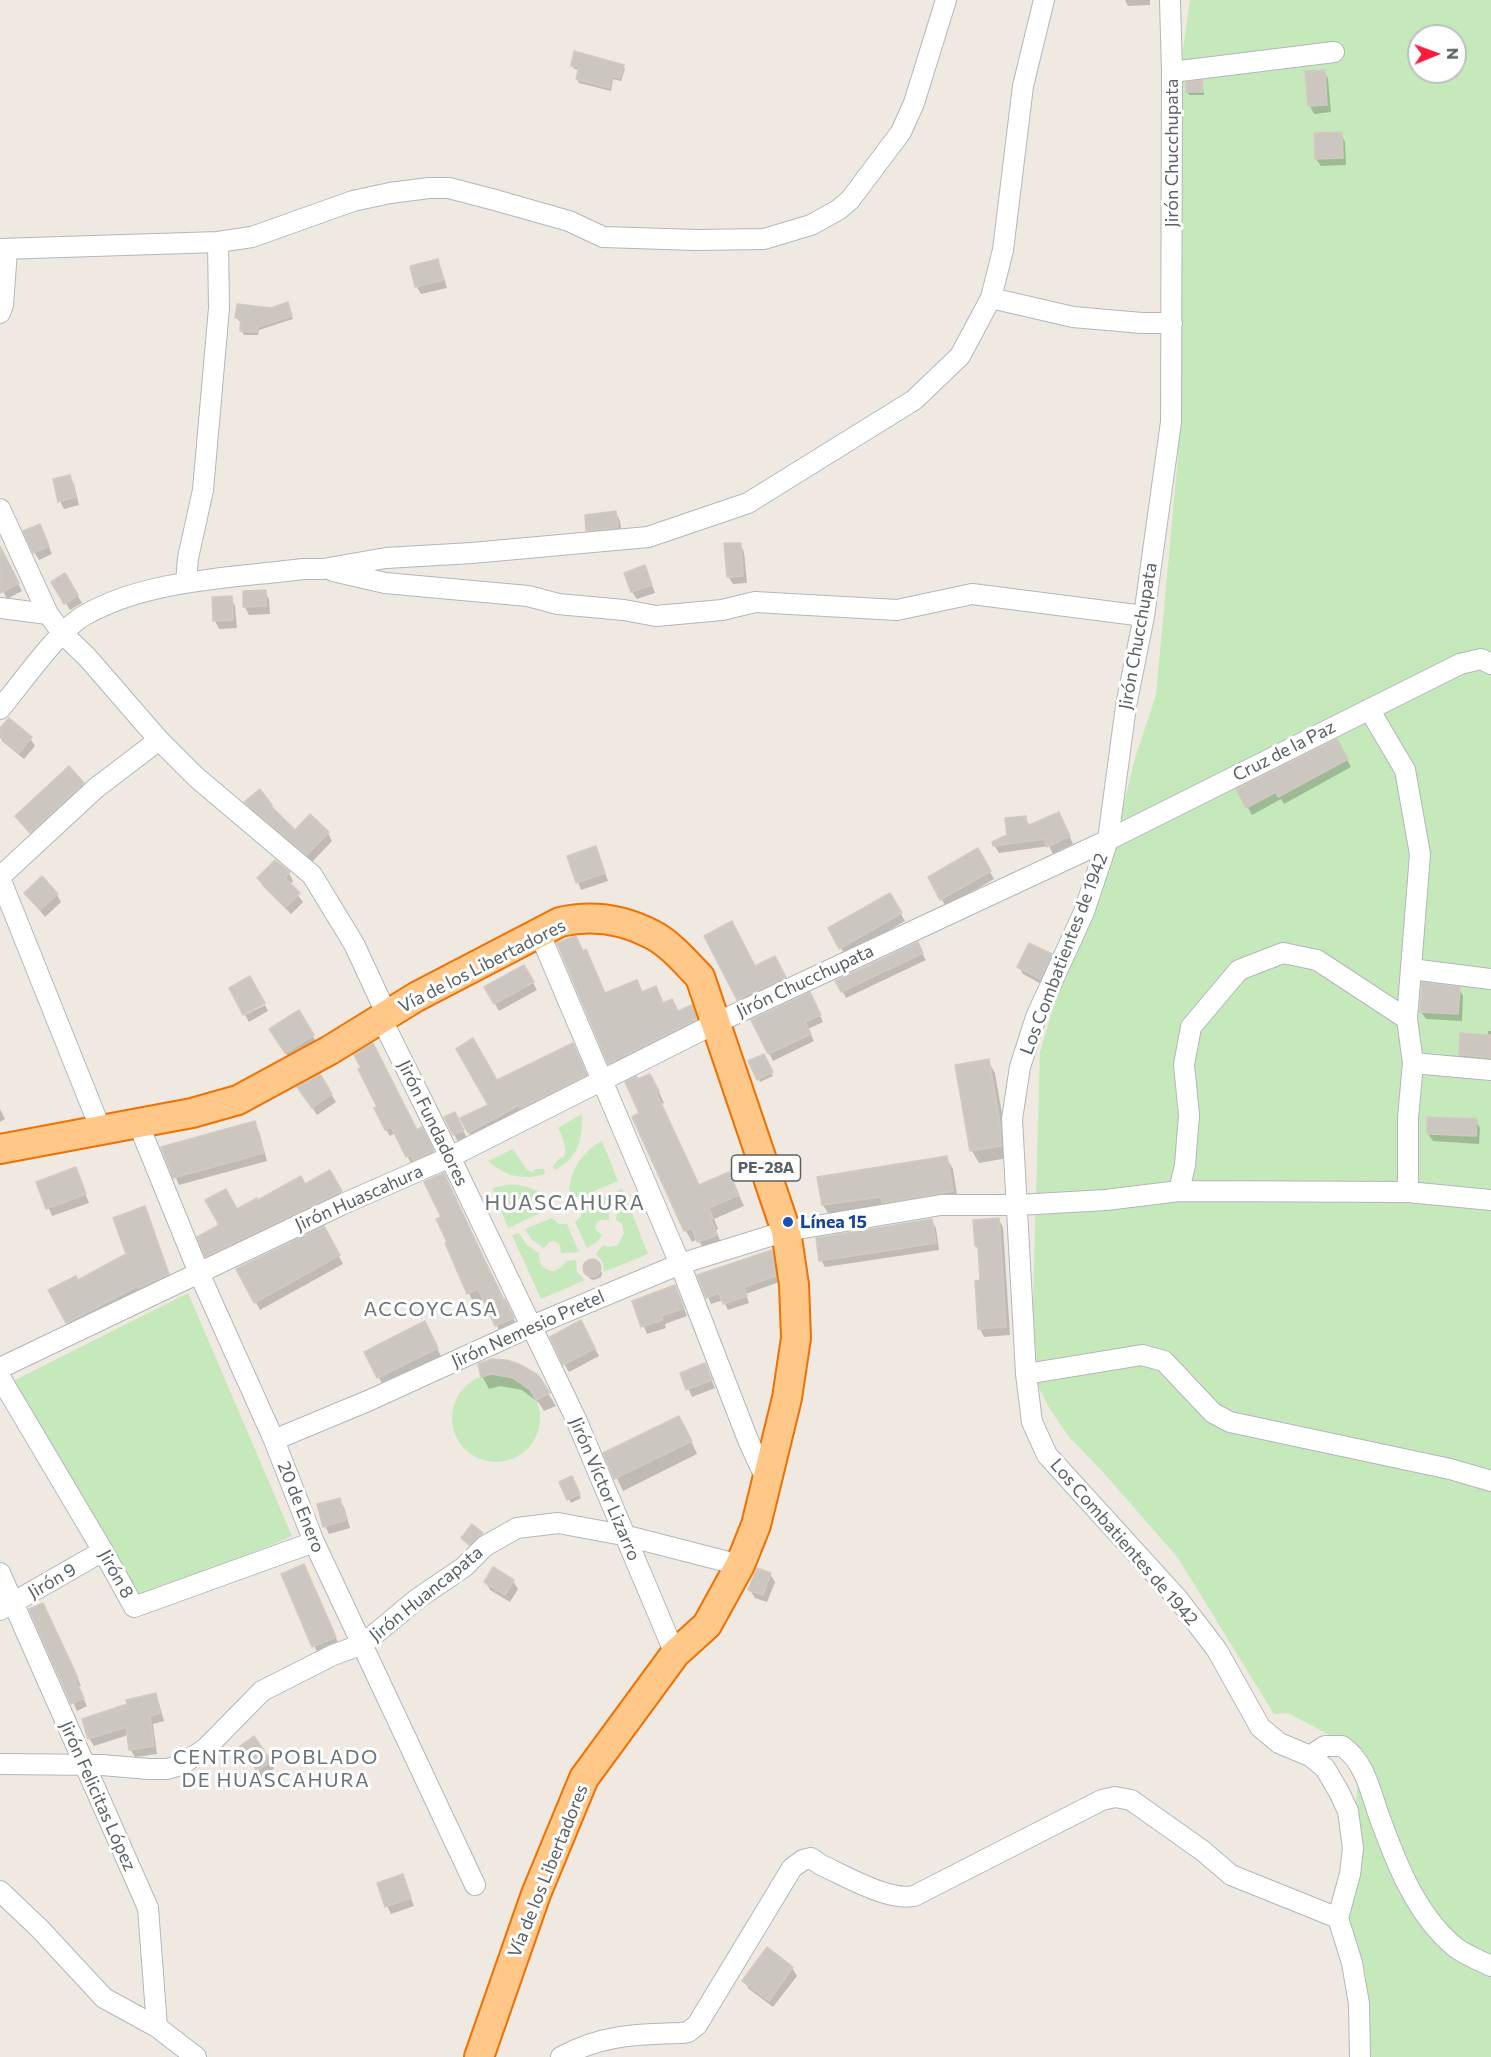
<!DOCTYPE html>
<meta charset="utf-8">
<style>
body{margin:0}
#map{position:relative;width:1491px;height:2057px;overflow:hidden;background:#efe9e1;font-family:Commissioner,sans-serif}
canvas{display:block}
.north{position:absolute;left:1407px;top:24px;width:60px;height:60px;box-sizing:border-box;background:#fff;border:2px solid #bdc0c1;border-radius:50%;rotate:89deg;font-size:16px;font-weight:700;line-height:24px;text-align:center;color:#5a6164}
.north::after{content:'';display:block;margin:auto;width:21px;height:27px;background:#fb1b3a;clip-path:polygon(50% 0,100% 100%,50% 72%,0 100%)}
</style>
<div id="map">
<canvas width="1491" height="2057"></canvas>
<div class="north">N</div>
</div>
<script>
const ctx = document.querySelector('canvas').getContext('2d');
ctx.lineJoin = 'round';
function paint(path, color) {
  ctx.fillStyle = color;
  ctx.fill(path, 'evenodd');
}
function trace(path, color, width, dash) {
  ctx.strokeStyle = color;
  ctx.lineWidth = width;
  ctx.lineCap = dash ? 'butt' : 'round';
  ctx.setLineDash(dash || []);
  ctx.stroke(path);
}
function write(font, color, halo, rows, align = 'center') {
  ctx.font = font + ' Commissioner,sans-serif';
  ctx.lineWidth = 6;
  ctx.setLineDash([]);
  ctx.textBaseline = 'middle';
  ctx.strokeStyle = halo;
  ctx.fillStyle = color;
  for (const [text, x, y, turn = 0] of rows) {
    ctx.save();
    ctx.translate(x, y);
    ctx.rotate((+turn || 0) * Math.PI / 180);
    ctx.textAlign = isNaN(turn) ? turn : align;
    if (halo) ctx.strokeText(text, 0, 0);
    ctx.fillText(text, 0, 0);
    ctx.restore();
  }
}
paint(new Path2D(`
 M1190 0H1491V2057H1362L1342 1904 1353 1835 1358 1780 1335 1738 1288 1713 1274 1714 1178 1558 1102 1471 1070 1438 1051 1411 1031 1373 1040 1052 1055 1001 1074 954 1102 894 1135 758 1156 695 1178 457 1180 70ZM1419 36H1455V72H1419Z
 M582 1114C583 1138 578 1159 555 1170L553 1166 560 1158 564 1157C568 1150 562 1135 558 1128Z
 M602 1141 618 1181 580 1197H574L569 1190C572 1168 582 1152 602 1141Z
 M513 1149 527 1170 532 1172 535 1169H544L545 1174C521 1181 506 1176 488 1161Z
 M507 1185C524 1184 536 1189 549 1199V1209L508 1228 492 1188Z
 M622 1188 648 1254 604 1272 603 1263 596 1254 603 1245 609 1247 618 1245 624 1233 622 1224 616 1220 619 1203 616 1192Z
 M609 1194V1220C601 1218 594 1221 596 1230L602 1235 598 1241 587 1248 575 1222 581 1216V1205Z
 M552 1218 559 1224H567L579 1252 561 1253 560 1245 555 1241 549 1242 544 1248 532 1240 525 1229Z
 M519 1233 527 1245 539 1253C538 1264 544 1271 555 1271L563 1266 566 1261 576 1260 577 1272 585 1280 541 1299 512 1235Z
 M188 1293 292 1536 135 1603 13 1381Z
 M452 1418a44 44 0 1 1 88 0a44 44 0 1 1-88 0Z`), '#c5e9bb');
paint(new Path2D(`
 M1125 0H1150V5L1128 6Z
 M572 65 623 66 625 69 621 81 613 79 611 91 579 83 577 79 580 70 574 69Z
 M1324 71 1328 79 1331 112 1314 114 1310 106Z
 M1202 82 1204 95H1189L1187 92Z
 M1341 134 1345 142 1346 165 1321 166 1316 159Z
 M437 260 441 268 447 288 421 294 417 287 412 267Z
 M288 304 293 319 259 330 258 335H244L242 331V322L239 321 237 318Z
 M70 477 74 484 79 505 64 509 60 501Z
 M616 513 620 521 622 535 592 538 588 530Z
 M44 534 52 554 39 560 34 552Z
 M740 544 744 552 747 583 733 584 728 576Z
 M0 549 22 591 7 599 0 585Z
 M645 567 655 593 637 599 632 592Z
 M65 575 82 603 70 610 53 583Z
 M265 592 269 599 270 614 249 615 245 607Z
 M231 598 235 606 237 628 219 629 215 621Z
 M0 730 30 738 35 746 24 759 2 741Z
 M1337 741 1351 767 1284 804 1281 799 1252 815 1238 790Z
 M83 784 87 792 35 840 17 816Z
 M246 802 271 806 276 813 295 832 328 833 332 841 312 862 250 810Z
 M1025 818 1030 826 1063 821 1073 844 1053 854 1049 846 999 853 994 845 1009 836Z
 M596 848 608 881 581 890 569 857Z
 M978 850 994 879 946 907 930 878Z
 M289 873 293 881 290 885 303 902 291 914 263 886 258 879Z
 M26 893 57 895 61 902 45 917Z
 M890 895 905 921 845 955 830 929Z
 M917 944 926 960 846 998 837 981Z
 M1050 955 1055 963 1045 986 1023 974 1019 967Z
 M779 966 789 985 743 1007 739 999 755 968Z
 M524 967 537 990 499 1011 486 987Z
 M1459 989 1463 996 1462 1021 1426 1019 1421 1012Z
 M605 995 663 1004 678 1013 691 1007 700 1026 613 1070 609 1063Z
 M813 1001 823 1022 808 1029 814 1041 773 1061 753 1021Z
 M265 1005 268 1011 249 1022 245 1015Z
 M298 1012 317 1043 290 1060 271 1029Z
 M1488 1031H1491V1064L1464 1062 1460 1055 1488 1036Z
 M573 1045 592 1087 475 1144 469 1132 491 1106 497 1082Z
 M763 1056 773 1076 760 1082 750 1062Z
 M988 1061 995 1073 1006 1137 1008 1158 979 1163 972 1151 957 1066Z
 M363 1069 417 1131 425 1136 436 1158 418 1166 415 1160 411 1163 395 1133 390 1136 386 1130 376 1109 379 1107Z
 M656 1086 664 1103 661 1104 699 1187 729 1174 744 1206 714 1219 718 1229 716 1230 722 1246 705 1252 698 1239 692 1242 686 1231 634 1117 641 1114Z
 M331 1094 336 1102 317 1115 304 1095Z
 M0 1109 5 1119 0 1122Z
 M1476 1121 1480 1128 1479 1144 1433 1141 1428 1134Z
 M459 1122 467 1138 458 1142 454 1134Z
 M254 1123 259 1131 267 1161 179 1185 163 1148Z
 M946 1157 953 1169 958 1201 830 1216 823 1205 819 1178Z
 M329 1172 345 1200 211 1264 207 1256 221 1225 237 1211 305 1186Z
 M79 1177 89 1203 52 1216 38 1183Z
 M449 1185 518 1328 502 1336 484 1299 474 1304 446 1244 449 1243 443 1217Z
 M144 1208 172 1282 72 1330 50 1291 77 1282 128 1255Z
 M931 1220 936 1228 939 1250 825 1267 821 1260Z
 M999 1220 1003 1227 1010 1335 984 1337 980 1329 981 1282 979 1252 976 1246Z
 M323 1228 343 1264 260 1310 238 1269Z
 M771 1252 775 1258 779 1282 746 1294 749 1303 728 1310 723 1300 711 1304 699 1276Z
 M592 1260 596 1261 602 1273 601 1277 594 1280 590 1279 584 1267 585 1264Z
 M675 1287 687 1316 665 1324 666 1328 647 1334 634 1302Z
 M581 1322 599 1356 569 1372 564 1364Z
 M428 1331 441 1356 383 1385 366 1353Z
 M480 1365 537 1376 556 1406 544 1411 539 1403 522 1390 500 1386 489 1389 482 1376Z
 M705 1365 715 1388 692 1397 682 1374Z
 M686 1430 697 1454 623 1491 605 1454Z
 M571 1478 581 1498 571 1503 561 1483Z
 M339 1500 344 1507 350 1528 329 1534 325 1526Z
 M472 1526 484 1538 472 1547 463 1538Z
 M494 1569 513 1581 518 1589 510 1602 490 1590 486 1582Z
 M308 1574 339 1645 318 1654 283 1575Z
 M770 1574 775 1582 767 1602 755 1598 750 1590Z
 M31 1610 47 1613 81 1686 78 1687 87 1706 77 1711Z
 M155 1695 159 1703 164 1721 153 1724 157 1754 135 1757 130 1749 128 1735 94 1746 89 1738Z
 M246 1754 270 1762 274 1769 262 1778Z
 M402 1876 414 1906 391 1914 387 1906Z
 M792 1968 797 1976 773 2007 749 1989 744 1981Z`), '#0003');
const building = new Path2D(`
 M574 51 624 65 620 78 612 76 609 88 576 79 579 67 571 66Z
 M1325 70 1327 105 1308 106 1305 71Z
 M1203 80 1202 92H1186V82Z
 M1342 132 1343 158 1315 159 1314 133Z
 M438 259 443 280 415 287 410 266Z
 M288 302 292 316 258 327 257 332 240 331 241 319 235 318 237 304 271 308Z
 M70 475 76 497 58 502 53 479Z
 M616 511 618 528 586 531 585 515Z
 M40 524 49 546 33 553 23 531Z
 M724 543H741L743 576 727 577Z
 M0 546 19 583 0 593Z
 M645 565 652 585 631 592 624 573Z
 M65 573 78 595 64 604 51 582Z
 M266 590V606L243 607V591Z
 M232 596 233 620 213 621 212 597Z
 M9 718 32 737 19 753 0 737V728Z
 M1337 739 1348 759 1278 797 1276 792 1246 808 1236 789Z
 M69 766 84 783 30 833 15 816Z
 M260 789 272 805 271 806 295 830 310 814 329 832 307 855 244 802Z
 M1059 812 1070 836 1047 847 1044 839 993 846 992 842 1007 835 1005 818 1026 816 1027 826Z
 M596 846 605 873 576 883 567 856Z
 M978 848 991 871 940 900 928 877Z
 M275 860 290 872 285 878 300 893 286 907 257 878Z
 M42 876 58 894 40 910 24 893Z
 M890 893 902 913 839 949 828 928Z
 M732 921 755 966 775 956 786 977 737 1000 704 936Z
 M576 936 583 951 586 949 605 993 637 980 642 992 656 986 663 1003 672 999 678 1011 692 1005 697 1019 608 1064 557 943Z
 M918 942 923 953 841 992 835 981Z
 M1029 943 1052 954 1040 979 1017 967Z
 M524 965 534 982 494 1004 484 987Z
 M250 976 265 1003 243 1015 229 988Z
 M1422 982 1460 987 1458 1014 1420 1012Z
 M810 992 821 1015 805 1022 811 1034 768 1054 751 1020Z
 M299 1010 314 1035 285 1053 269 1029Z
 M1460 1033 1491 1035V1058L1459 1055Z
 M473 1038 497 1080 573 1043 587 1075 520 1108 519 1105 468 1133 460 1118 488 1105 456 1049Z
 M373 1043 417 1130 422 1127 434 1151 413 1160 411 1155 406 1157 391 1127 385 1130 374 1108 377 1107 358 1069 361 1068 354 1055Z
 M764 1054 773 1072 757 1080 748 1061Z
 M989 1059 1000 1123 1001 1146 970 1151 955 1065Z
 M320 1074 332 1094 312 1108 297 1087Z
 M650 1074 659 1091 656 1092 699 1185 729 1172 739 1195 709 1208 713 1218 711 1219 717 1235 697 1242 692 1228 684 1231 632 1117 639 1113 625 1082 636 1076 638 1079Z
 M455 1112 464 1130 453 1135 444 1117Z
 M1427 1117 1477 1119 1476 1136 1427 1134Z
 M255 1121 264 1153 173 1178 161 1147Z
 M947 1156 953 1191 882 1203 881 1197 822 1205 817 1177Z
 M76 1167 86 1194 46 1209 36 1182Z
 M330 1170 342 1191 205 1257 197 1237 219 1225 205 1200 226 1189 237 1209 257 1198 258 1200 301 1176 305 1184Z
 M444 1173 503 1300 505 1299 514 1318 495 1326 478 1289 467 1294 445 1243 447 1242 436 1219 441 1217 424 1182Z
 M145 1206 169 1274 138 1288V1286L66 1323 48 1290 76 1276 78 1280 126 1254 113 1218Z
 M999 1218 1006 1327 978 1329 975 1281 980 1280 978 1246H975L973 1220Z
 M932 1219 936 1243 819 1261 816 1238Z
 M324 1226 340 1255 254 1303 236 1269Z
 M772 1250 776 1276 744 1287 747 1296 723 1304 719 1293 706 1298 697 1275Z
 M583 1268a9 9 0 1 1 18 0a9 9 0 1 1-18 0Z
 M675 1285 684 1308 661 1316 663 1320 641 1327 632 1301Z
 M581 1320 595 1348 563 1365 550 1337Z
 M425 1321 438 1348 377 1378 364 1352Z
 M492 1359 506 1360 519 1364 538 1375 550 1393 536 1400 530 1390 513 1378 492 1374 481 1377 478 1364Z
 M705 1363 712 1380 686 1390 680 1373Z
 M679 1416 692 1441 614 1479 603 1453Z
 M572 1476 580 1494 567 1500 559 1482Z
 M340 1498 346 1520 323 1527 317 1504Z
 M472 1524 483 1533 469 1545 461 1538Z
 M304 1564 336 1637 312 1647 281 1574Z
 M493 1567 514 1580 505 1595 484 1582Z
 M757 1568 771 1573 763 1595 748 1590Z
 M43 1603 78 1678 75 1679 84 1698 71 1704 29 1609Z
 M156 1693 160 1713 150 1716 154 1746 129 1750 126 1727 88 1739 82 1719 127 1704 126 1700Z
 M254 1736 271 1761 257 1771 240 1746Z
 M403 1874 411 1898 385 1907 377 1883Z
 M767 1947 793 1967 769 2001 742 1981Z`);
paint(building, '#ccc6c0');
trace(building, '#d4c9bf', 1.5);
const minor = new Path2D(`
 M1172 72 1334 52
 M0 249 218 242 252 237 353 201 390 193 429 188H449L495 200 569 221 603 237 696 240 764 239 811 225 838 210 850 200 901 132 914 103 946 0
 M991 298 1073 317 1142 323H1172
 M0 313 3 305 7 250
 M0 509 48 614 63 634 87 657 159 740 196 777 312 875 354 944 387 1015
 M333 571 385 583 528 596 558 604 624 610 656 616 722 610 755 602 897 610 972 594 1144 616
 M186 583 188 558 203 490 219 308 218 242
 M0 608 48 614
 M0 709C21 684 58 630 85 615 148 579 233 578 303 569H323L386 558 472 553 648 537 748 503 914 400 960 356 991 298 1003 250 1023 86 1044 0
 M1369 709 1405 770 1420 854 1407 1019 1413 1063 1491 1070
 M0 877 96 788 159 740
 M0 878 101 1130
 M539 932 680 1264 748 1440 767 1481
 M1411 969 1491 979
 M381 1018 450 1157 575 1417 675 1654
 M138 1123 199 1273 274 1440 314 1542 475 1885
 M1179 1191 1185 1165 1189 1115 1184 1065 1191 1027 1239 970 1283 953 1317 960 1407 1019
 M1408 1192V1118L1413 1063
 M0 1368 343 1204 450 1157 716 1023 1108 840 1126 706 1144 616 1171 422 1172 72 1170 0
 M1026 1374 1142 1355 1164 1361 1213 1413 1230 1422 1450 1469 1491 1481
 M0 1377 103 1551 134 1607 314 1542
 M274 1440 370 1400 532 1326 680 1264 786 1231 941 1205H1018L1106 1200 1179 1191 1408 1192 1491 1200
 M0 1573 148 1908 157 2027
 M0 1610 103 1551
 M1310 1756 1325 1746H1342C1364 1761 1370 1789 1378 1813 1395 1860 1415 1914 1455 1947 1465 1955 1479 1960 1491 1966
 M0 1764 102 1765 149 1769H167L181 1765 206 1748 262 1691 333 1655 363 1644 417 1599 464 1567 485 1546 517 1528 558 1523 623 1535 740 1565
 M0 1891 40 1929 104 1998 157 2027 196 2057
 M561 2057C601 2035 637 2034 681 2033L688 2032 697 2025 792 1868 803 1860 811 1858 821 1865C846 1876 887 1901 914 1896L1102 1800 1115 1797 1131 1800 1203 1851 1231 1875 1338 1918
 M1360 2057 1359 2004 1352 1963 1338 1918 1350 1874 1353 1848 1348 1811 1339 1792 1325 1768 1310 1756 1279 1743 1260 1727 1217 1650 1178 1599 1047 1455 1032 1422 1026 1374 1012 1119 1020 1067 1036 1017 1084 912 1108 840 1460 664 1481 659 1491 664`);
const highway = new Path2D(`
 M0 1149 192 1113 238 1100 330 1050 416 997 560 922C591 915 622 919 651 934 670 943 686 963 700 977L786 1231 794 1285 796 1338 787 1398 756 1525 740 1565 707 1625 675 1654 584 1778 536 1894 479 2057`);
trace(minor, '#b2b7bb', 22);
trace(highway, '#f07000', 32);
trace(minor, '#fff', 20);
trace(highway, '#ffc788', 28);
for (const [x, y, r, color] of [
 [788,1222,6,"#1a4fb4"]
]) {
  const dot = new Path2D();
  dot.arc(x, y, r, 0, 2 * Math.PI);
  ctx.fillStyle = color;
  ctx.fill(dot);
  trace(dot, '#fff', 2);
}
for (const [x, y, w] of [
 [766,1168,69]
]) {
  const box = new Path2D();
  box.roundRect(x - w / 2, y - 13, w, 26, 4.5);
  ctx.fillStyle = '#fff';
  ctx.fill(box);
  trace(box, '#5a6164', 1.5);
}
write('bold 16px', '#5a6164', null, [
 ["PE-28A",766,1168]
]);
write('18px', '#5a6164', '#fff', [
 ["Jirón Chucchupata",1172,153,-90],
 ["Jirón Chucchupata",1138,636,-80],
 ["Cruz de la Paz",1284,751,-27],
 ["Los Combatientes de 1942",1064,954,-69],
 ["Vía de los Libertadores",482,966,-27],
 ["Jirón Chucchupata",805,981,-25],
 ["Jirón Fundadores",433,1123,64],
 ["Jirón Huascahura",359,1198,-24],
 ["Jirón Nemesio Pretel",528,1329,-24],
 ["Jirón Víctor Lizarro",605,1489,67],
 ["20 de Enero",301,1507,68],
 ["Los Combatientes de 1942",1124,1542,49],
 ["Jirón 8",116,1574,61],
 ["Jirón 9",52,1581,-30],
 ["Jirón Huancapata",426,1594,-39],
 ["Jirón Felicitas López",98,1796,66],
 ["Vía de los Libertadores",548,1871,-68]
]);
write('bold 18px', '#164399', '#fff', [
 ["Línea 15",800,1222]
], 'left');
ctx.letterSpacing = '1.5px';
write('20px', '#6b7376', '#fff', [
 ["ACCOYCASA",431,1309],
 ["CENTRO POBLADO",276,1757],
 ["DE HUASCAHURA",276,1780]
]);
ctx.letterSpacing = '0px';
ctx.letterSpacing = '1.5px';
write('21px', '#6b7376', '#fff', [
 ["HUASCAHURA",565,1203]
]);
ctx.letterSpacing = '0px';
</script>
